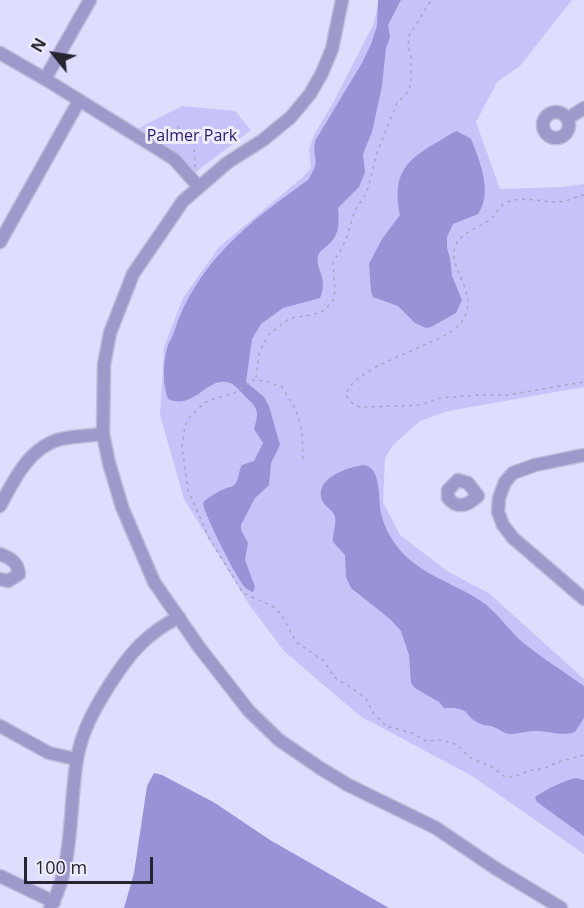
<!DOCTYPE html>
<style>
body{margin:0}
#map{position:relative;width:584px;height:908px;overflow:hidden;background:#deddfe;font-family:"Open Sans",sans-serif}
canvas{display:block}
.north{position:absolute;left:24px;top:24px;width:60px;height:60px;-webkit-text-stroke:4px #edecfa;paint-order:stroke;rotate:300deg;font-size:16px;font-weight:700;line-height:24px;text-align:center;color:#252430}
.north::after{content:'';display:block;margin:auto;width:21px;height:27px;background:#252430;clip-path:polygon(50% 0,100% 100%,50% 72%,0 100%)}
.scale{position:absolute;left:24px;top:857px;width:129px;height:27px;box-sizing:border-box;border:3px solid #252430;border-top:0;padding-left:8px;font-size:18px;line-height:21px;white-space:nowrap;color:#252430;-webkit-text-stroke:4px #edecfa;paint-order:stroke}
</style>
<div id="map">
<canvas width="584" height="908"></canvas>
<div class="north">N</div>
<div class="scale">100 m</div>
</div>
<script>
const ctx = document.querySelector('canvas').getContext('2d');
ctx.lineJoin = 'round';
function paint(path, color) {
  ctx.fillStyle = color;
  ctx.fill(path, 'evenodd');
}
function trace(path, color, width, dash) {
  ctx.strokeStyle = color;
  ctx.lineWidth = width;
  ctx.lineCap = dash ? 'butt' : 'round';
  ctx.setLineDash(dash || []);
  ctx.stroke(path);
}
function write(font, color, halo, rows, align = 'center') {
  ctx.font = font + ' "Open Sans",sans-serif';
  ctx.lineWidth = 6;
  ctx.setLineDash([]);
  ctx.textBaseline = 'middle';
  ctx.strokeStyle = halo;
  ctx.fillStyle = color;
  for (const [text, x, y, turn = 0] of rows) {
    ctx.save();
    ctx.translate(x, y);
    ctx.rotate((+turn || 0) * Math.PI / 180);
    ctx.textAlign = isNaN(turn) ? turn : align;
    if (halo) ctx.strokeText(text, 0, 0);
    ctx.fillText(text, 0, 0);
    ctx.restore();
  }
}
paint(new Path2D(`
 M380 0H572L520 66 497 82 476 122 500 189 562 187 584 184V387L448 411 420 421 393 445 385 458 383 502 400 535 447 571 490 594 584 679V854L472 776 360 716 284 651 250 606 184 499 160 415 164 347 183 298 219 247 303 177 311 168 309 149 315 133 333 103 373 25Z
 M182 106 235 111 251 130 192 175 139 128Z`), '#c6c3f9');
paint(new Path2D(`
 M378 0H401L388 25 390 37 386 48 382 86 372 132 363 154 365 172 359 187 338 208C339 220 340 234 330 243 326 248 319 250 318 257 315 270 329 277 320 298L283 308 261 324 252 339 246 382 264 397 269 406 280 445 271 463 269 485 255 498 241 525V530L248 543 245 560 255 587 253 592C250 591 248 590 245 587 238 581 203 512 203 503 205 499 222 489 227 488 232 486 232 488 235 484 240 478 238 471 242 465L254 461 263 443 254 429C258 415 260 410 248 399 242 394 236 385 230 383 207 375 195 411 168 399 162 384 163 360 168 345 170 340 173 337 174 332 197 262 250 221 308 180 322 158 312 162 315 141L362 63 371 44 377 26Z
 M457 131 471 139C480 161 493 193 478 214L453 224 447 237V248L450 258 452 276 462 300 456 313 431 327 426 328 415 323 398 306 373 297 371 291 369 264 382 239 400 215C391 173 407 159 441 140 446 137 451 133 457 131Z
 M364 465C383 468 377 502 382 517 385 529 392 540 399 549 421 575 454 583 481 601 496 611 507 628 520 640 540 657 563 671 584 686V718L575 732C560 737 549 730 534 731 526 731 518 734 511 734 503 734 500 729 494 727 490 725 485 726 481 724 461 715 473 707 444 708L439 702 415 688 411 683 409 655 401 631 390 619 351 588 346 577 345 555 333 542C332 533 338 523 334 514 331 509 324 506 322 500 314 478 348 467 364 465Z
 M154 773 162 775 215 803 270 840 389 908H124L134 873 147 786Z
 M576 778 584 780V836L537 802 535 797C549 788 560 782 576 778Z`), '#9892d6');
const minor = new Path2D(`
 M342 0 332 49 322 73 310 94 291 117 263 140 227 163 183 201 133 274 110 333 104 365 103 434 109 463 122 507 154 582 199 647 249 711 279 740 320 768 348 785 436 828 495 868 561 908
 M0 53 45 79 174 159 198 186
 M45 79 90 0
 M543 125a13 13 0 1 1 26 0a13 13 0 1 1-26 0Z
 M567 119 584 108
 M0 242 79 101
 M584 455 535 465 513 473 505 482 499 498 498 512 503 525 513 538 584 599
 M458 480 468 483 478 496C468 505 458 510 448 498V490Z
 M0 506C14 480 29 447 61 439 74 436 89 436 103 434
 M0 554C10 558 18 562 19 574L8 581 0 579
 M0 726 49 753 76 759
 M0 876 54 902
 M50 908C74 867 69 805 77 759 82 730 95 708 110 684 130 653 146 634 179 617`);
trace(minor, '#bdbcd9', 15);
trace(new Path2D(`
 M149 133H160L194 143 195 167
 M177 137 179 122
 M584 195C575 197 566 202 557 202 541 202 523 196 507 202 498 206 496 216 488 221 479 227 468 231 461 238 435 263 490 294 457 327 435 347 351 366 346 396L354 405 360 407 402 406 419 405 441 398 477 395H507L584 382
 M256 378 259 354 268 335 290 318 312 315 325 310 333 300 335 291 333 263 346 240 354 212 367 192 377 153 397 103 409 91 411 79V57L408 45 409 36 431 0
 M303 459 302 431 296 410 282 387 266 381 253 380 234 393 213 399 204 403 190 417 185 426 182 447 188 490 209 538 243 593 274 607 281 614 296 642 324 661 334 677 359 693 366 699 374 714 386 726 412 733 426 741 442 740 458 745 469 757 492 767 505 777H514L528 771 545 768 558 762 584 755`), '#a6a5c0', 1.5, [3, 4.5]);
trace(minor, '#9d9acb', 12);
write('16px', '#2d1968', '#edecfa', [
 ["Palmer Park",192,136]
]);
</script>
